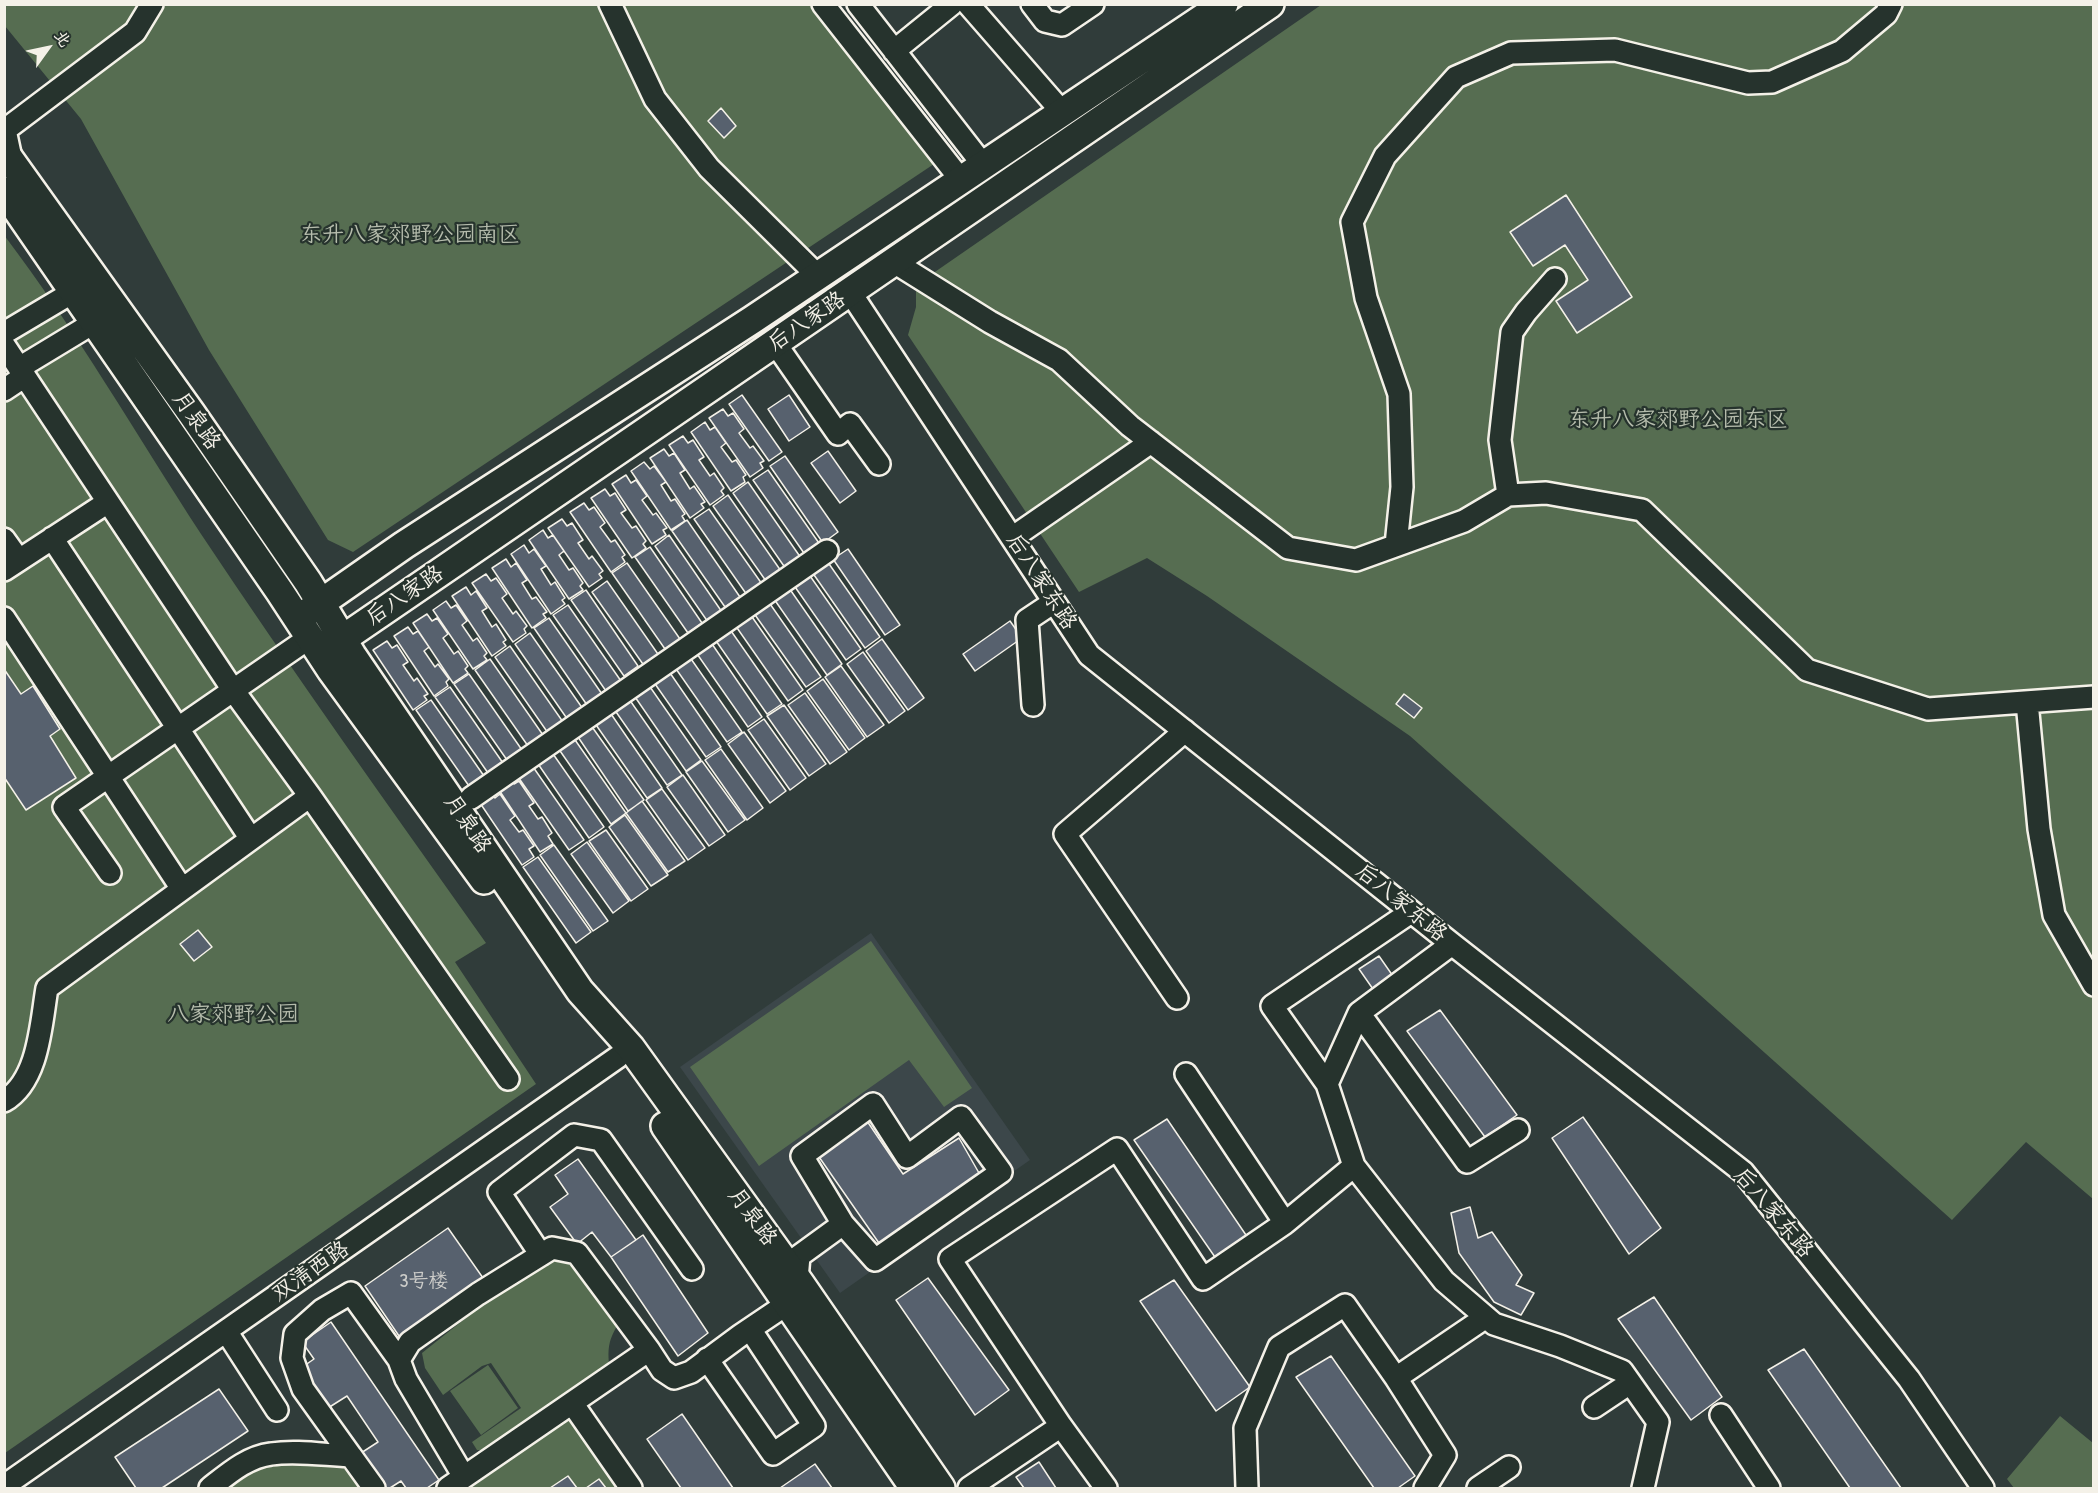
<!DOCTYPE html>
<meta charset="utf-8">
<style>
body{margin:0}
#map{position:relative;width:2098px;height:1493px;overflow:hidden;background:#303c3a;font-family:"Patrick Hand","LXGW WenKai TC",sans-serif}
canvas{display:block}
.frame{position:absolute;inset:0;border:6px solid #f4f1e8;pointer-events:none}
.north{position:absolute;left:18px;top:18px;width:60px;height:60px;-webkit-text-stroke:4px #26332d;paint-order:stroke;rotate:57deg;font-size:16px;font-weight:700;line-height:24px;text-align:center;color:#f4f1e8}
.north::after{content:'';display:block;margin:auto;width:21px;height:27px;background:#f4f1e8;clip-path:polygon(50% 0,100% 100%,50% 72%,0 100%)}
</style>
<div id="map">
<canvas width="2098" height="1493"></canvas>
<div class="frame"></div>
<div class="north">北</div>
</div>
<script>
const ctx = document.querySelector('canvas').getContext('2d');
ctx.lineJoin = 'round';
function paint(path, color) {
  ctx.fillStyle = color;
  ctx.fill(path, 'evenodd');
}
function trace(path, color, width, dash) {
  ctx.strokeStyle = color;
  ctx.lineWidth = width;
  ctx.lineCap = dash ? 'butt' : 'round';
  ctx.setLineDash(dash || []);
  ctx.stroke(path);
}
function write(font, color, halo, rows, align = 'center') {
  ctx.font = font + ' "Patrick Hand","LXGW WenKai TC",sans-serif';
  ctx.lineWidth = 4.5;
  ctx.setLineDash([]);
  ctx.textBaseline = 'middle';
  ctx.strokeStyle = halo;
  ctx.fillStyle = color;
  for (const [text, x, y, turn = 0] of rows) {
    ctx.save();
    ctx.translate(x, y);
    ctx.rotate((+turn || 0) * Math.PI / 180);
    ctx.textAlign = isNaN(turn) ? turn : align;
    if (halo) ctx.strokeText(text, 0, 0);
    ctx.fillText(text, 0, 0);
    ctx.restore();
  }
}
paint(new Path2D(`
 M871 933 1030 1160 840 1293 680 1067Z`), '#3c474a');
paint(new Path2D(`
 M4 5H837L934 164 353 552 328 540 209 350 81 119 5 26Z
 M1321 5H2093V1199L2026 1142 1952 1220 1410 736 1207 596 1147 558 1079 592 908 335 916 307V285Z
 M4 235C76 330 136 434 201 534 293 672 390 808 486 943L455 962 536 1084 5 1453Z
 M871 941 972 1088 944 1107 909 1060 759 1166 690 1067Z
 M547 1260H575L619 1323C608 1340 607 1350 610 1371L493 1450H477L472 1442 521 1408 491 1363 482 1366 443 1395 425 1368 422 1353 487 1301Z
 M488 1365 518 1408 481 1435 450 1391Z
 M2060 1416 2093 1443V1488H2014L2007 1479Z
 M568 1419 584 1427 626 1488H471Z
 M348 1459 369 1488H221L248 1470 303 1461Z`), '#566d51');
const building = new Path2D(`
 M721 108 736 126 724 138 708 121Z
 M1566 195 1632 297 1577 333 1556 301 1588 280 1565 245 1533 266 1510 232Z
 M742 395 782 452 769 461 729 404Z
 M789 395 810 427 789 441 768 409Z
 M723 409 728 416 733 413 744 429 739 433 750 448 753 446 764 461 760 463 763 468 750 477 709 418Z
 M705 422 710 430 715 427 726 443 721 447 732 462 736 460 746 475 743 477 745 482 731 491 691 432Z
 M683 436 688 443 693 440 704 457 699 460 710 476 714 473 724 488 721 491 724 495 710 505 669 445Z
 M664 449 669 456 674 453 685 470 680 473 690 489 694 486 705 502 701 504 704 508 690 518 650 458Z
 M828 451 856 491 840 503 811 463Z
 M785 456 838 532 823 543 770 466Z
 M644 462 650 469 654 466 666 482 661 485 671 501 675 499 685 514 682 516 685 521 671 530 631 471Z
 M768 470 821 546 806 556 753 480Z
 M626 475 631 483 636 480 647 496 642 500 653 515 656 513 667 528 663 530 666 535 652 544 612 484Z
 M748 482 801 558 786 569 733 493Z
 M605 489 610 496 615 493 626 510 621 513 632 528 636 526 646 541 643 544 646 548 632 558 591 498Z
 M728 495 781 571 766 581 713 506Z
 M584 503 589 510 594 507 605 523 600 527 611 542 615 540 625 555 622 557 625 562 611 572 570 512Z
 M709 509 762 584 747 595 694 519Z
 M562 519 567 526 572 523 583 540 578 543 589 559 592 556 603 571 599 574 602 578 589 587 548 528Z
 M687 520 740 597 725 607 672 531Z
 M543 530 548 538 553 535 564 551 559 555 569 570 573 568 583 583 580 586 583 590 569 599 529 540Z
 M669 535 722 612 708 622 655 546Z
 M524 545 529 553 534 549 546 566 541 569 551 585 555 582 565 598 562 600 565 604 551 614 511 554Z
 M650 547 702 623 688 633 635 557Z
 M848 549 900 625 885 635 833 559Z
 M506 559 511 567 516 563 527 580 522 583 532 599 536 597 547 612 543 614 546 618 532 628 492 568Z
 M827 561 880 637 865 648 812 572Z
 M627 563 680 639 665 649 612 573Z
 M808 573 861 649 846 660 793 584Z
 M486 574 491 581 496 578 507 594 502 598 513 614 516 611 527 626 524 629 526 633 513 642 472 583Z
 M607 581 660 657 645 667 592 592Z
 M466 587 471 595 476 591 487 608 482 611 492 627 496 624 506 640 503 642 506 646 492 656 452 596Z
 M789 588 842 664 827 675 774 599Z
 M586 590 638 666 624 676 571 600Z
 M446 601 451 608 456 605 467 621 462 625 473 641 477 638 487 653 484 656 487 660 473 669 433 610Z
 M768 601 821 677 806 687 753 612Z
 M568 605 621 681 606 691 553 615Z
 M427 614 432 621 437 618 448 634 443 638 454 654 458 651 468 666 465 669 468 673 453 683 413 623Z
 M750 614 803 690 788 701 735 625Z
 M549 618 602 694 587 705 534 628Z
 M1010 621 1022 638 975 671 963 654Z
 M408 627 413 634 418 631 429 647 424 651 435 667 438 664 449 679 446 682 448 686 434 696 394 636Z
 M729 628 782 704 767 714 714 638Z
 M530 633 583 709 568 720 515 644Z
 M882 639 924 698 908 710 866 651Z
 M387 641 392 648 397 645 408 662 403 665 414 681 417 678 428 694 424 696 427 700 413 710 373 650Z
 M710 641 762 717 748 727 695 651Z
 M510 646 563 722 548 733 495 657Z
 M863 652 905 711 889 723 847 664Z
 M689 656 742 732 727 742 674 666Z
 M490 659 543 735 528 746 475 670Z
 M841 666 884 725 867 737 825 677Z
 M4 669 21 694 33 686 60 729 50 736 76 778 26 810 4 777Z
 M668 670 721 747 706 757 653 681Z
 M469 674 522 750 507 760 454 684Z
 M823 679 865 738 849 750 807 691Z
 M648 684 701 760 686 771 633 694Z
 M450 687 503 763 488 773 435 697Z
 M805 693 847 752 830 764 788 705Z
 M1404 694 1422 708 1414 718 1396 704Z
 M629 699 682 775 667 785 614 709Z
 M431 700 484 776 469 786 416 710Z
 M784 705 826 764 809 776 767 716Z
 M609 711 662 788 647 798 594 722Z
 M764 719 806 778 790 790 748 730Z
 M590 724 644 800 628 811 576 734Z
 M744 732 786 791 770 803 728 744Z
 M573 737 626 813 611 824 558 748Z
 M721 749 763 808 747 820 705 760Z
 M551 751 604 827 589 838 536 761Z
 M702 761 745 820 728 832 686 772Z
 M531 764 584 840 569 850 516 774Z
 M683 775 725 835 709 846 667 787Z
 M519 781 534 803 529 806 538 819 542 817 552 833 548 836 553 844 540 852 499 790 511 782 514 784Z
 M662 789 705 848 688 860 646 800Z
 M500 794 515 816 510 820 519 832 523 830 534 846 529 849 534 857 522 865 480 803 493 795 495 798Z
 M642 801 685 861 668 872 626 813Z
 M625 815 668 875 651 886 609 827Z
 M606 830 648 889 631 901 589 841Z
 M587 842 629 901 613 913 571 854Z
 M554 845 608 921 593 931 540 855Z
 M538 857 591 932 576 943 523 867Z
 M198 930 212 947 194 961 180 944Z
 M1379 956 1395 979 1375 992 1359 969Z
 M1440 1010 1517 1115 1485 1137 1407 1031Z
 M1583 1117 1661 1228 1629 1254 1552 1138Z
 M1167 1119 1248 1238 1217 1260 1134 1140Z
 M867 1121 903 1174 959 1138 983 1180 881 1246 817 1154Z
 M578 1159 636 1240 611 1257 592 1232 577 1244 550 1207 568 1194 555 1175Z
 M1470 1207 1478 1238 1492 1232 1522 1275 1516 1285 1534 1293 1521 1315 1494 1302 1459 1253 1451 1213Z
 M448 1228 483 1278 399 1336 365 1286Z
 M643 1235 708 1333 678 1356 611 1257Z
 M928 1278 1009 1390 975 1415 896 1300Z
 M1174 1280 1250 1387 1216 1411 1140 1301Z
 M1654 1297 1722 1397 1691 1420 1618 1319Z
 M331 1322 439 1480 427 1488H406L401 1481 390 1488H385L361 1453 378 1442 347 1396 328 1408 301 1368 314 1359 302 1342Z
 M1804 1349 1901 1488H1850L1768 1370Z
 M1331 1356 1415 1476 1398 1488H1374L1296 1377Z
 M219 1389 248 1431 162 1488H136L115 1457Z
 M682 1414 733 1488H681L647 1439Z
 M1039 1462 1056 1488H1024L1016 1477Z
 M815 1464 832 1488H780Z
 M568 1476 577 1488H550Z
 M599 1479 606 1488H586Z`);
paint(building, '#57616e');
trace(building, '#f4f1e8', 1.5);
const minor = new Path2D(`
 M610 4 655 99 709 168 818 276
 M823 4 961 180
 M858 4 984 166
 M968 4 1063 113
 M1032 4 1045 21 1062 25 1093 4
 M894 51 952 4
 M12 163 5 130 135 32 152 4
 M894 262 990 322 1059 360 1130 426 1288 548 1356 560 1464 521 1508 495 1546 493 1642 510 1807 670 1928 709 2094 697
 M850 292 1089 655 1452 944 1743 1172 1909 1379 1983 1488
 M4 333 73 292
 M775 343 838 434 850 424 879 464
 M4 345 233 690 310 796 508 1079
 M19 368 95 322
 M4 390 25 376
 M1508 495 1500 440 1512 332 1526 312 1555 279
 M52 538 251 839
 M1012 538 1151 442
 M4 539 19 560
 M1396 545 1402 487 1399 394 1366 298 1352 222 1385 156 1456 77 1511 53 1615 50 1748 83 1772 82 1842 51 1886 14 1891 4
 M4 570 108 502
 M4 618 182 889
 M2027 702 2039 829 2054 915 2094 985
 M1033 705 1027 620 1054 602
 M471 798 827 551
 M110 873 64 807 309 638
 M1452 944 1359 1013 1467 1162 1518 1130
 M1177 998 1065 834 1185 731
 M1186 1074 1285 1223
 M1327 1084 1272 1006 1411 912
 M4 1101C39 1081 41 1023 47 988L310 796
 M1354 1166 1444 1281 1494 1324 1560 1346 1622 1371 1658 1422 1643 1488
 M541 1255 499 1192 574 1135 601 1140 692 1269
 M797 1279 799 1256 843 1224 802 1156 873 1104 907 1157 961 1117 1001 1172 875 1260 843 1224
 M226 1331 277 1410
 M707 1359 773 1454 814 1426 750 1329
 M1396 1378 1486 1317
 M572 1403 631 1488
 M1594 1407 1630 1383
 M1721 1415 1769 1488
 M351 1456 303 1389 292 1358 295 1334 322 1310 351 1293 399 1360
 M464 1477 406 1379 399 1360 410 1342 478 1294 552 1248 577 1253 649 1350
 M4 1486 618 1057
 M210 1488C228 1474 247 1457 271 1454 297 1450 325 1455 351 1456L374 1488
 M448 1488 649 1350 662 1370 674 1378 691 1372 741 1335 787 1304
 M969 1488 1061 1426
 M1106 1488 1061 1426 950 1259 1117 1149 1203 1279 1285 1223 1354 1166 1327 1084 1359 1013
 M1247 1488 1245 1428 1279 1347 1345 1305 1396 1378 1445 1455 1425 1488
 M1478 1488 1509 1467`);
const major = new Path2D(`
 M4 151 192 414 308 582 352 655 580 991 631 1048 800 1283 941 1488
 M4 191 280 592 331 670 484 880
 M305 614 404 545 752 320 1224 4
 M328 649 1270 4
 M665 1126 914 1488`);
trace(minor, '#f4f1e8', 26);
trace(major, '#f4f1e8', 32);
trace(minor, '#26332d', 21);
trace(major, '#26332d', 27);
write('20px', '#cdcdca', null, [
 ["3号楼",424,1282]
]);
write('22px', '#b5bcac', '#26332d', [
 ["东升八家郊野公园南区",410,235],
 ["东升八家郊野公园东区",1678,420],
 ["八家郊野公园",233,1015]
]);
write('22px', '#f4f1e8', '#26332d', [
 ["后八家路",807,322,-34],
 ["月泉路",196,421,55],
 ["后八家东路",1041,582,57],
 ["后八家路",405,596,-34],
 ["月泉路",467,824,56],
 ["后八家东路",1401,903,39],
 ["后八家东路",1773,1213,50],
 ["月泉路",752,1217,54],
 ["双清西路",311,1272,-35]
]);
</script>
